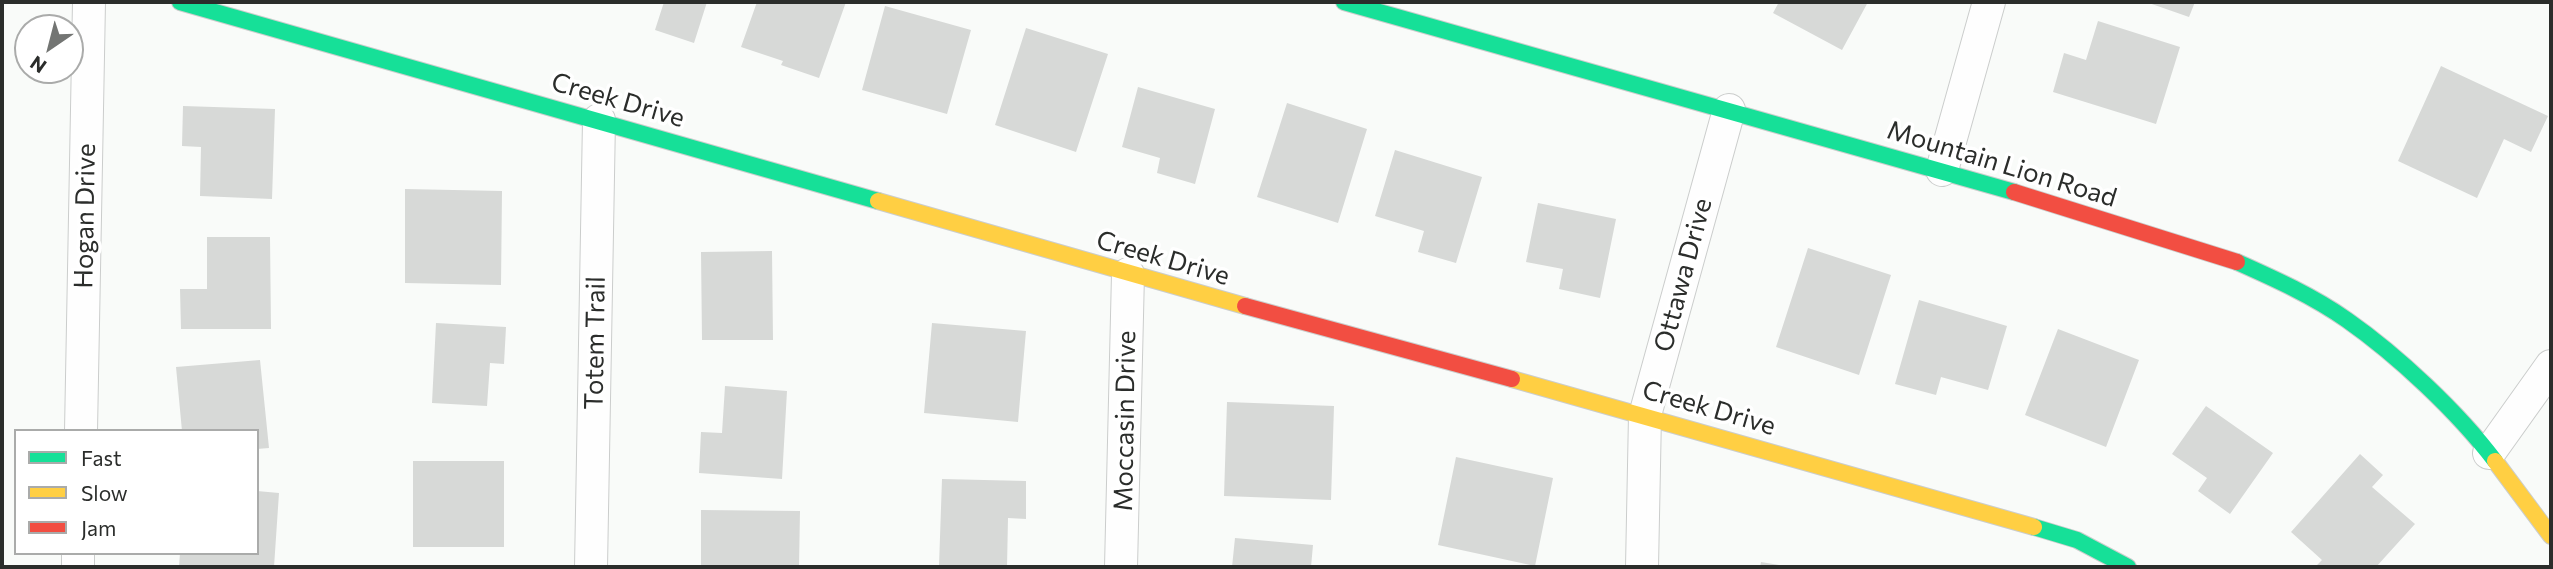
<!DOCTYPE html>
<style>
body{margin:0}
#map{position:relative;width:2553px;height:569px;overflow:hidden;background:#f9fbf9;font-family:Commissioner,sans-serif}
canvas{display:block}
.frame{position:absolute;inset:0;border:4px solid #2b2d2b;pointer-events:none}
.legend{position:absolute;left:14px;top:429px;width:245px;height:126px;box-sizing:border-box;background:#fff;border:2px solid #aaabaa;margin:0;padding:9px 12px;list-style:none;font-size:21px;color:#2b2d2b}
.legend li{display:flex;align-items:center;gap:14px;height:35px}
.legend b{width:35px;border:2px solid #aaabaa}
.north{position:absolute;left:14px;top:14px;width:70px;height:70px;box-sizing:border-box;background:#fff;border:2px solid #aaabaa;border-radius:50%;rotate:215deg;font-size:19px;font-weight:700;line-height:28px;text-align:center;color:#2b2d2b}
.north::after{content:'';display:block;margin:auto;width:24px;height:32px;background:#737573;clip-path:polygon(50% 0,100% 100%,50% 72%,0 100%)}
</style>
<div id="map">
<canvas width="2553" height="569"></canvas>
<div class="frame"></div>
<ul class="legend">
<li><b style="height:9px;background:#16e098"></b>Fast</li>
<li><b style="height:9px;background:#ffcf43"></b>Slow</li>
<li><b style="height:9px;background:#f24e42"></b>Jam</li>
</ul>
<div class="north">N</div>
</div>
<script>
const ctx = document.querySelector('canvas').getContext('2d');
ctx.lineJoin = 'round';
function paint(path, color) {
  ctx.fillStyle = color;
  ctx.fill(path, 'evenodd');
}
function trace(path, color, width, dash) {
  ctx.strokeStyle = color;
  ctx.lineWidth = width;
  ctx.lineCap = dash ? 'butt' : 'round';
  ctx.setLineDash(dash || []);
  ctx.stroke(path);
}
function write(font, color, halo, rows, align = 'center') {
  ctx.font = font + ' Commissioner,sans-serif';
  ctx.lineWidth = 7;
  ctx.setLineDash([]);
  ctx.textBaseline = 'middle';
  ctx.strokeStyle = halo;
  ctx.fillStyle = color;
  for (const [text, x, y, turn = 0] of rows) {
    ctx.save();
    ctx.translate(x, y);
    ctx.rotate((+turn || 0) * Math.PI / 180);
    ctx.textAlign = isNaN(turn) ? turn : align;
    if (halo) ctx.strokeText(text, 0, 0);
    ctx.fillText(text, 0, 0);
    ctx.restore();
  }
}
paint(new Path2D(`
 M664 2H707L694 43 655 30Z
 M757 2H846L819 78 781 65 783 61 741 47Z
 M1779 2H1868L1842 50 1773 13Z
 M2146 2H2195L2189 17Z
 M885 6 971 30 947 114 862 90Z
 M2098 21 2180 47 2156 124 2053 92 2064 53 2086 60Z
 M1026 28 1108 54 1076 152 995 125Z
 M2441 66 2548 116 2531 152 2504 139 2477 198 2398 161Z
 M1138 87 1215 109 1195 184 1157 173 1160 158 1122 147Z
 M1287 103 1367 129 1338 223 1257 197Z
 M183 106 275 109 272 199 200 196 201 147 182 146Z
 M1395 150 1482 177 1456 263 1418 252 1424 231 1375 216Z
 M405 189 502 191 501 285 405 283Z
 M1538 203 1616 219 1600 298 1559 289 1563 269 1526 262Z
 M207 237H270L271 329H181L180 289H207Z
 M1808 248 1891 275 1859 375 1776 347Z
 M772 251 773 340H702L701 252Z
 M1919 300 2007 326 1988 390 1941 377 1936 395 1895 384Z
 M436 323 506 327 504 364 490 363 487 406 432 403Z
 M932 323 1026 331 1018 422 924 413Z
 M2058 329 2139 360 2106 447 2025 415Z
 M260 360 269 448 257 449V431H182L176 367Z
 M725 386 787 391 782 479 699 473 701 432 722 433Z
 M1227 402 1334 406 1331 500 1224 496Z
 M2206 406 2273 453 2230 514 2198 491 2207 478 2172 454Z
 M2360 454 2383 475 2372 487 2415 524 2376 567H2315L2322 560 2291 532Z
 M1456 457 1553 478 1535 566 1438 545Z
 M413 461H504V547H413Z
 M942 479 1026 481V519L1008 518 1007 567 939 566Z
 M257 491 279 493 274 567H179L180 553H257Z
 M701 510 800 511 799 567H701Z
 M1235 538 1313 545 1311 567H1232Z
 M1761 562 1785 566 1784 567H1760Z`), '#d7d9d7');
const street = new Path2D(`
 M1942 170 1989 2
 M81 431 89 2
 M2489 453 2551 366
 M78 567V553
 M591 567 599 120
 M1121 567 1128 274
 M1642 567 1645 415 1729 110`);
const fast = new Path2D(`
 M180 2 878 201
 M1344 2 2014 192
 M2237 262C2275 279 2313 296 2347 320 2397 355 2458 412 2495 461
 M2034 527 2077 540 2128 567`);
const slow = new Path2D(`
 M878 201 1245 306
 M1512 379 2034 527
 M2495 461 2551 536`);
const jam = new Path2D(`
 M2014 192 2237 262
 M1245 306 1512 379`);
trace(street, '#cbcdcc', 34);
trace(fast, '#cbcdcc', 18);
trace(slow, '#cbcdcc', 18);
trace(jam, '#cbcdcc', 18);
trace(street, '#fefefe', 32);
trace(fast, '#16e098', 16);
trace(slow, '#ffcf43', 16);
trace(jam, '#f24e42', 16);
write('26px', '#2b2d2b', '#fff', [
 ["Creek Drive",618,100,16],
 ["Mountain Lion Road",2002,164,17],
 ["Hogan Drive",85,216,-89],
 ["Creek Drive",1163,258,16],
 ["Ottawa Drive",1683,275,-75],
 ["Totem Trail",595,343,-89],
 ["Creek Drive",1709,408,16],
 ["Moccasin Drive",1125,421,-89]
]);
</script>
